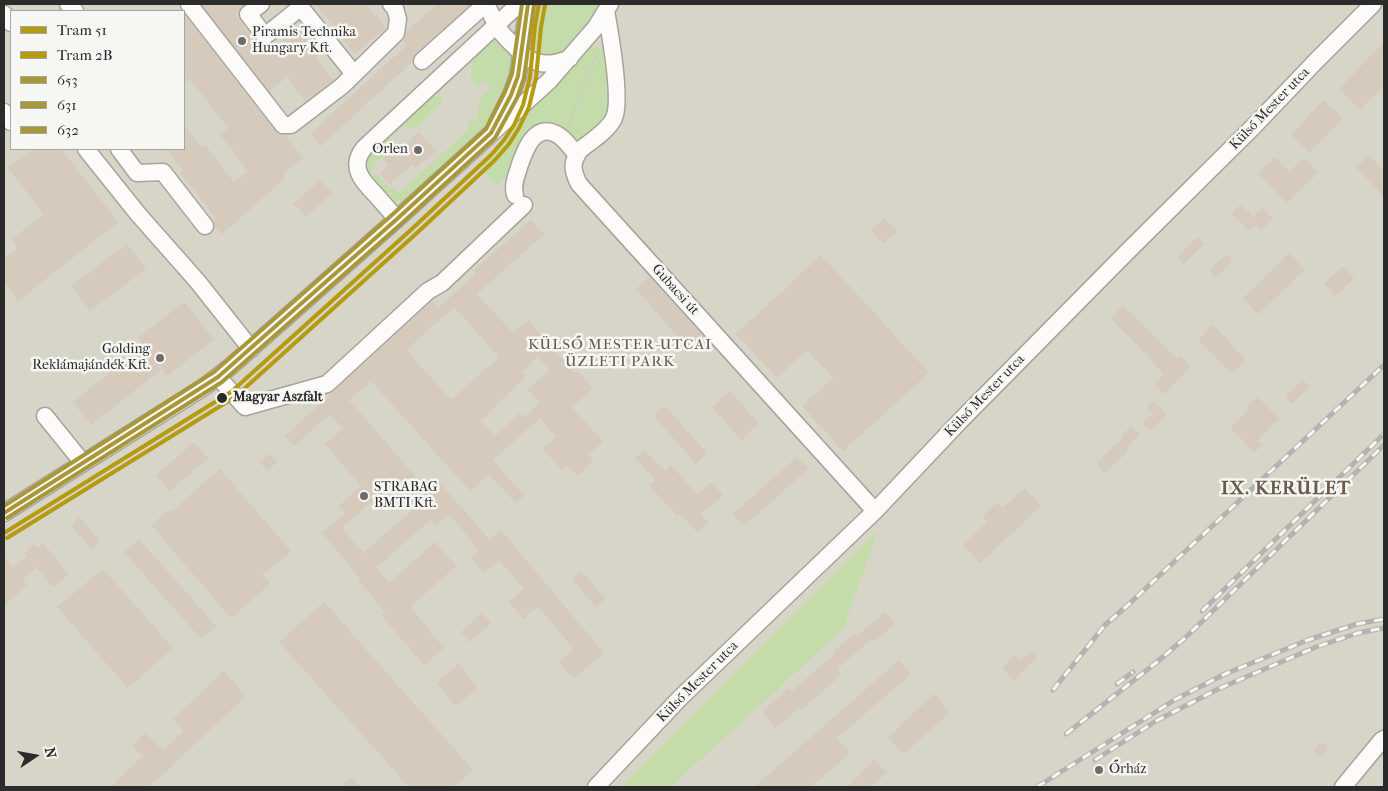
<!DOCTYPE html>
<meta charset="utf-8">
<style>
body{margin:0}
#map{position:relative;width:1388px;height:791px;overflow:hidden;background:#ede6db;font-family:"IM FELL French Canon",serif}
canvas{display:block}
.frame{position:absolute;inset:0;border:5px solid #2b2b2b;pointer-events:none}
.legend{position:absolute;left:10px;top:10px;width:175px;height:140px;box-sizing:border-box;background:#f6f6f2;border:1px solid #a5a5a2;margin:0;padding:6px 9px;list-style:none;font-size:15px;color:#2b2b2b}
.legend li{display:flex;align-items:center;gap:10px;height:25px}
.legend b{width:25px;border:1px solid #a5a5a2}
.north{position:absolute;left:10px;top:731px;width:50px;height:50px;-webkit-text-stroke:4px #f6f6f2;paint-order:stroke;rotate:78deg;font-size:14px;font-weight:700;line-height:20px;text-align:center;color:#2b2b2b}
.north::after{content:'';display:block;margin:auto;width:18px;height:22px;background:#2b2b2b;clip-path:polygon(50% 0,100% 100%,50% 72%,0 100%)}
</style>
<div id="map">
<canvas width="1388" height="791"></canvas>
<div class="frame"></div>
<ul class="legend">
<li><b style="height:6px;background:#b59b0f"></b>Tram 51</li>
<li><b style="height:6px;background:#b59b0f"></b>Tram 2B</li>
<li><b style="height:6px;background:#a89839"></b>653</li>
<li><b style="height:6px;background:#a89839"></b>631</li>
<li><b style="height:6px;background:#a89839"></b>632</li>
</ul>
<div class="north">N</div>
</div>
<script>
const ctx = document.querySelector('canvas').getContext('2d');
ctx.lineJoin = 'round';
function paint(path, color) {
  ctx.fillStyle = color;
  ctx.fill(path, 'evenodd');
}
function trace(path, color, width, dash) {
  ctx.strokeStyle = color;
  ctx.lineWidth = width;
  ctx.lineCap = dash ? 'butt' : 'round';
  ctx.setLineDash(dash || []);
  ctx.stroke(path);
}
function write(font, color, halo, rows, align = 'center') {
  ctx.font = font + ' "IM FELL French Canon",serif';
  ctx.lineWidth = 5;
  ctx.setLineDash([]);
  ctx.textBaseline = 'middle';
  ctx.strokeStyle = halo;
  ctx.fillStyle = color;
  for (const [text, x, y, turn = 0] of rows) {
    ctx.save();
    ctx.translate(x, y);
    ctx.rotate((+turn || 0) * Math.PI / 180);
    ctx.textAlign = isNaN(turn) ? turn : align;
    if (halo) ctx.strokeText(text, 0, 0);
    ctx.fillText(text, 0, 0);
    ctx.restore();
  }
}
paint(new Path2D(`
 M4 4H1384V787H673L678 780 878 531 621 787H4ZM11 11H184V149H11Z`), '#d7d4c8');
paint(new Path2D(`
 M542 4H602L593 20 568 50 554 58 536 54 537 26Z
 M490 41H496L503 44 513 56 515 67 490 122 484 130 407 200C387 206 383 193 371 179L376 174 390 189 392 187 399 193 467 131 469 126V119H477L479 100 491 87 484 80 477 86 472 80C470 61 475 53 490 41Z
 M596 46 601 47 605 50C607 70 617 107 602 123 595 132 583 139 574 146L554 128 497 185 481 168 505 142 515 127 526 107 585 49Z
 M432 96 441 97 443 102 418 127 410 129 405 125 404 121Z
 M386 138H390L397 144 373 165 375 168 371 172 367 173 365 171V158Z
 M878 530 843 629 678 780 673 787H621Z`), '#c4dcaa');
paint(new Path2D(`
 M201 4H245L235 14 266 54 300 27 321 53 315 58 333 80 305 101 287 77 269 91Z
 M316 4H366L386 28 355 54 339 35 340 34Z
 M437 4H471L415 54 413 57 412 62 321 146 310 134 407 45 403 40 406 32Z
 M184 14 275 131 279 134 285 135 303 158 283 173 286 177 221 235 215 226 213 220 216 218 180 172 183 170 166 149H184V125L202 148 205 145 234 182 248 171 220 135 228 128 190 79 184 84Z
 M1384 42V85L1361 110 1339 89Z
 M1324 100 1343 118 1309 153 1291 135Z
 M419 132 436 151 416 168 413 164 390 184 380 173 389 165 383 159 398 145 401 149Z
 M33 149H61L118 222 18 301 4 282V259L18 248 12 239 44 214 8 168Z
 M1369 155 1384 172V197L1356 167Z
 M1275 157 1289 172 1304 158 1318 173 1286 203 1258 173Z
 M320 180 332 193 306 217 293 204Z
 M1240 205 1253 217 1263 208 1273 218 1261 230 1255 224 1248 231 1232 214Z
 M884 218 897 231 883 243 871 230Z
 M531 220 544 234 477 294 513 333 528 320 575 373 577 371 593 389 572 407 603 442 588 455 594 461 578 475 568 465 562 470 543 449 556 437 540 418 493 460 524 496 516 503 489 474 470 491 371 381 349 400 426 489 437 480 490 540 501 530 604 653 574 679 559 662 574 649 538 606 523 619 509 602 524 589 499 560 484 573 470 557 479 550 449 514 435 526 430 520 376 568 389 583 435 542 456 566 410 607 444 648 424 665 381 615 385 612 358 579 360 578 322 533 345 513 339 506 361 486 325 444 343 429 330 414 294 446 285 436 432 301 438 308 475 274 473 271ZM454 307 499 357 451 400 406 350ZM538 357 550 370 528 390 540 403 524 418 520 413 495 436 481 421 526 377 522 372ZM399 478 412 493 409 495 417 506 363 553 342 528Z
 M1198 237 1204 244 1184 264 1177 257Z
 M127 244 146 269 90 311 71 286Z
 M1290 253 1305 270 1258 314 1243 298Z
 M1227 254 1233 261 1215 278 1209 271Z
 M821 255 929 373 843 451 802 406 833 378 807 350 777 378 736 334Z
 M1343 266 1354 278 1335 296 1324 284Z
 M649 277 704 337 690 350 636 289Z
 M184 302 214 339 167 376 162 369 91 425 73 402 144 346 138 338Z
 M1123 305 1177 359 1180 356 1191 366 1165 394 1154 384 1164 373 1110 318Z
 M1213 325 1246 360 1232 374 1198 339Z
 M1303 380 1309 387 1292 404 1285 397Z
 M730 391 759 424 742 440 712 407Z
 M1258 397 1279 419 1257 440 1262 445 1254 453 1230 428 1248 410 1246 408Z
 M1153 400 1167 415 1150 430 1143 423 1153 414 1146 407Z
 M665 406 707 453 696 464 654 416Z
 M1131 426 1140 435 1126 449 1128 451 1105 473 1096 463 1123 438 1121 436Z
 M194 442 208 458 170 491 156 475Z
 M645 450 664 471 671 465 697 495 711 482 723 495 701 514 709 523 698 533 680 513 677 516 649 485 655 480 635 458Z
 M270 454 277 462 267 471 260 462Z
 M797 457 808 469 744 526 733 514Z
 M220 469 291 551 263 575 270 584 231 618 151 525 169 510 171 512Z
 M1024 488 1041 506 980 563 963 545 987 522 982 517 997 502 1003 508Z
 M79 517 100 541 91 549 71 525Z
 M139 539 216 626 201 639 124 552Z
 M43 543 69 574 53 587 36 567 22 580 27 585 4 606V558L13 568 27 556 24 553 33 544 37 548Z
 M103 569 173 648 128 688 57 607Z
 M581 571 605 598 596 607 572 579Z
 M324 602 473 770 453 787H409L279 642Z
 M885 612 895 624 874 642 872 639 837 669 842 674 800 711 798 709 776 728 762 712 789 688 792 691 835 654 833 652 854 634 856 637Z
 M482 613 491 623 469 642 461 632Z
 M1032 650 1038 657 1026 667 1027 668 1014 681 1002 668 1014 655 1020 661Z
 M899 660 911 674 837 738 850 753 811 787H754Z
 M458 664 478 688 456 706 437 683Z
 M224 671 246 696 149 787H110L143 756 132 746 146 733 163 751 184 731 173 719Z
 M934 694 950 712 904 754 888 737Z
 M1322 742 1328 749 1320 757 1314 750Z
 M874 760 887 772 871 787H846Z
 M352 777 362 787H341Z`), '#d6cabd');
const minor = new Path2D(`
 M68 4 75 11
 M189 4 283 125H291L342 86 396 33 398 19 395 8 391 4
 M261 4 248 14 265 36 301 7
 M298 4 354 74
 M486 4C490 11 493 18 496 25 500 32 506 38 511 43 530 64 544 69 570 58
 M606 11C610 33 622 100 614 118 608 131 591 141 580 150 571 163 572 170 579 184L875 511
 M4 14 11 23
 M422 61 480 9 487 5
 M4 112 11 122
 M497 123 511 95 518 76 528 4
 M86 149 138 214 198 282 251 349
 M119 149 137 173 163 172 205 226
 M515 195C512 184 517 175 520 164 525 150 534 125 554 133 563 136 570 147 577 155
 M397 219C390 211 383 203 376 195 362 181 349 167 364 148L519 4
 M218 377 245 407 327 384 428 291 442 283 524 205
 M45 416 83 463
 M4 513 204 387 230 367 397 219 549 81 596 27 610 4
 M596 787 680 698 875 511 960 421 1128 251 1255 125 1316 61 1373 4
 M1343 787 1381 741 1384 739`);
trace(minor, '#a7a39d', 19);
trace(new Path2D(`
 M569 126 598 51`), '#cbc9c7', 2, [4, 4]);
trace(minor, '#fcfbfa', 16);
const rail = new Path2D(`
 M1202 611 1322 494 1384 434
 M1117 684 1133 672
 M1053 690 1105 625 1128 605 1384 365
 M1066 734 1157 662 1185 638 1384 445
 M1095 760 1156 721 1218 689 1316 647 1358 633 1384 628
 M1037 787 1176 699 1225 674 1308 640 1357 624 1384 619`);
trace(rail, '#b4b3b1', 5);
trace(rail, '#f6f6f2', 3, [9]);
trace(new Path2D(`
 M4 513 218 377 397 219 491 133 511 95 518 76 528 4`), '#a89839', 4);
trace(new Path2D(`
 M7 518 222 382 401 224 495 138 517 98 524 78 534 5`), '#a89839', 4);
trace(new Path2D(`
 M4 506 214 372 393 214 486 129 505 92 512 74 522 4`), '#a89839', 4);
trace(new Path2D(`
 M4 533 231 392 414 227 491 155 504 140 514 125 523 105 530 77 535 26 539 4`), '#b59b0f', 4);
trace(new Path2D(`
 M7 538 235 397 418 232 495 160 509 144 519 128 529 107 536 78 541 27 545 5`), '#b59b0f', 4);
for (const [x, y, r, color] of [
 [242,41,5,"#6f6c69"],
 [418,150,5,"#6f6c69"],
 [160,358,5,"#6f6c69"],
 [222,398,6,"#2b2b2b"],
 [364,496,5,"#6f6c69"],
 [1099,770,5,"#6f6c69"]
]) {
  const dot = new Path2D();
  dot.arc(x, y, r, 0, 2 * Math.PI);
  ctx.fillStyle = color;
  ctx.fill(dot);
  trace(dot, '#f6f6f2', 2);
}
write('14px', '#2b2b2b', '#f6f6f2', [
 ["Piramis Technika",252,33],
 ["Hungary Kft.",252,49],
 ["Orlen",408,150,"right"],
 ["Golding",150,350,"right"],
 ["Reklámajándék Kft.",150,366,"right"],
 ["STRABAG",374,488],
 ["BMTI Kft.",374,504],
 ["Őrház",1109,770]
], 'left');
write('14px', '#2b2b2b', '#f6f6f2', [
 ["Külső Mester utca",1270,109,-46],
 ["Gubacsi út",675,290,48],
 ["Külső Mester utca",985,396,-46],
 ["Külső Mester utca",698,682,-45]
]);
write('bold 14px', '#2b2b2b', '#f6f6f2', [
 ["Magyar Aszfalt",233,398]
], 'left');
ctx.letterSpacing = '1px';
write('15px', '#6b5b4b', '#f6f6f2', [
 ["KÜLSŐ MESTER-UTCAI",620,345],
 ["ÜZLETI PARK",620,362]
]);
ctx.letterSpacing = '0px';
ctx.letterSpacing = '1px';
write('bold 19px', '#6b5b4b', '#f6f6f2', [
 ["IX. KERÜLET",1286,489]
]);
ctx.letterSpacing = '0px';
</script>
